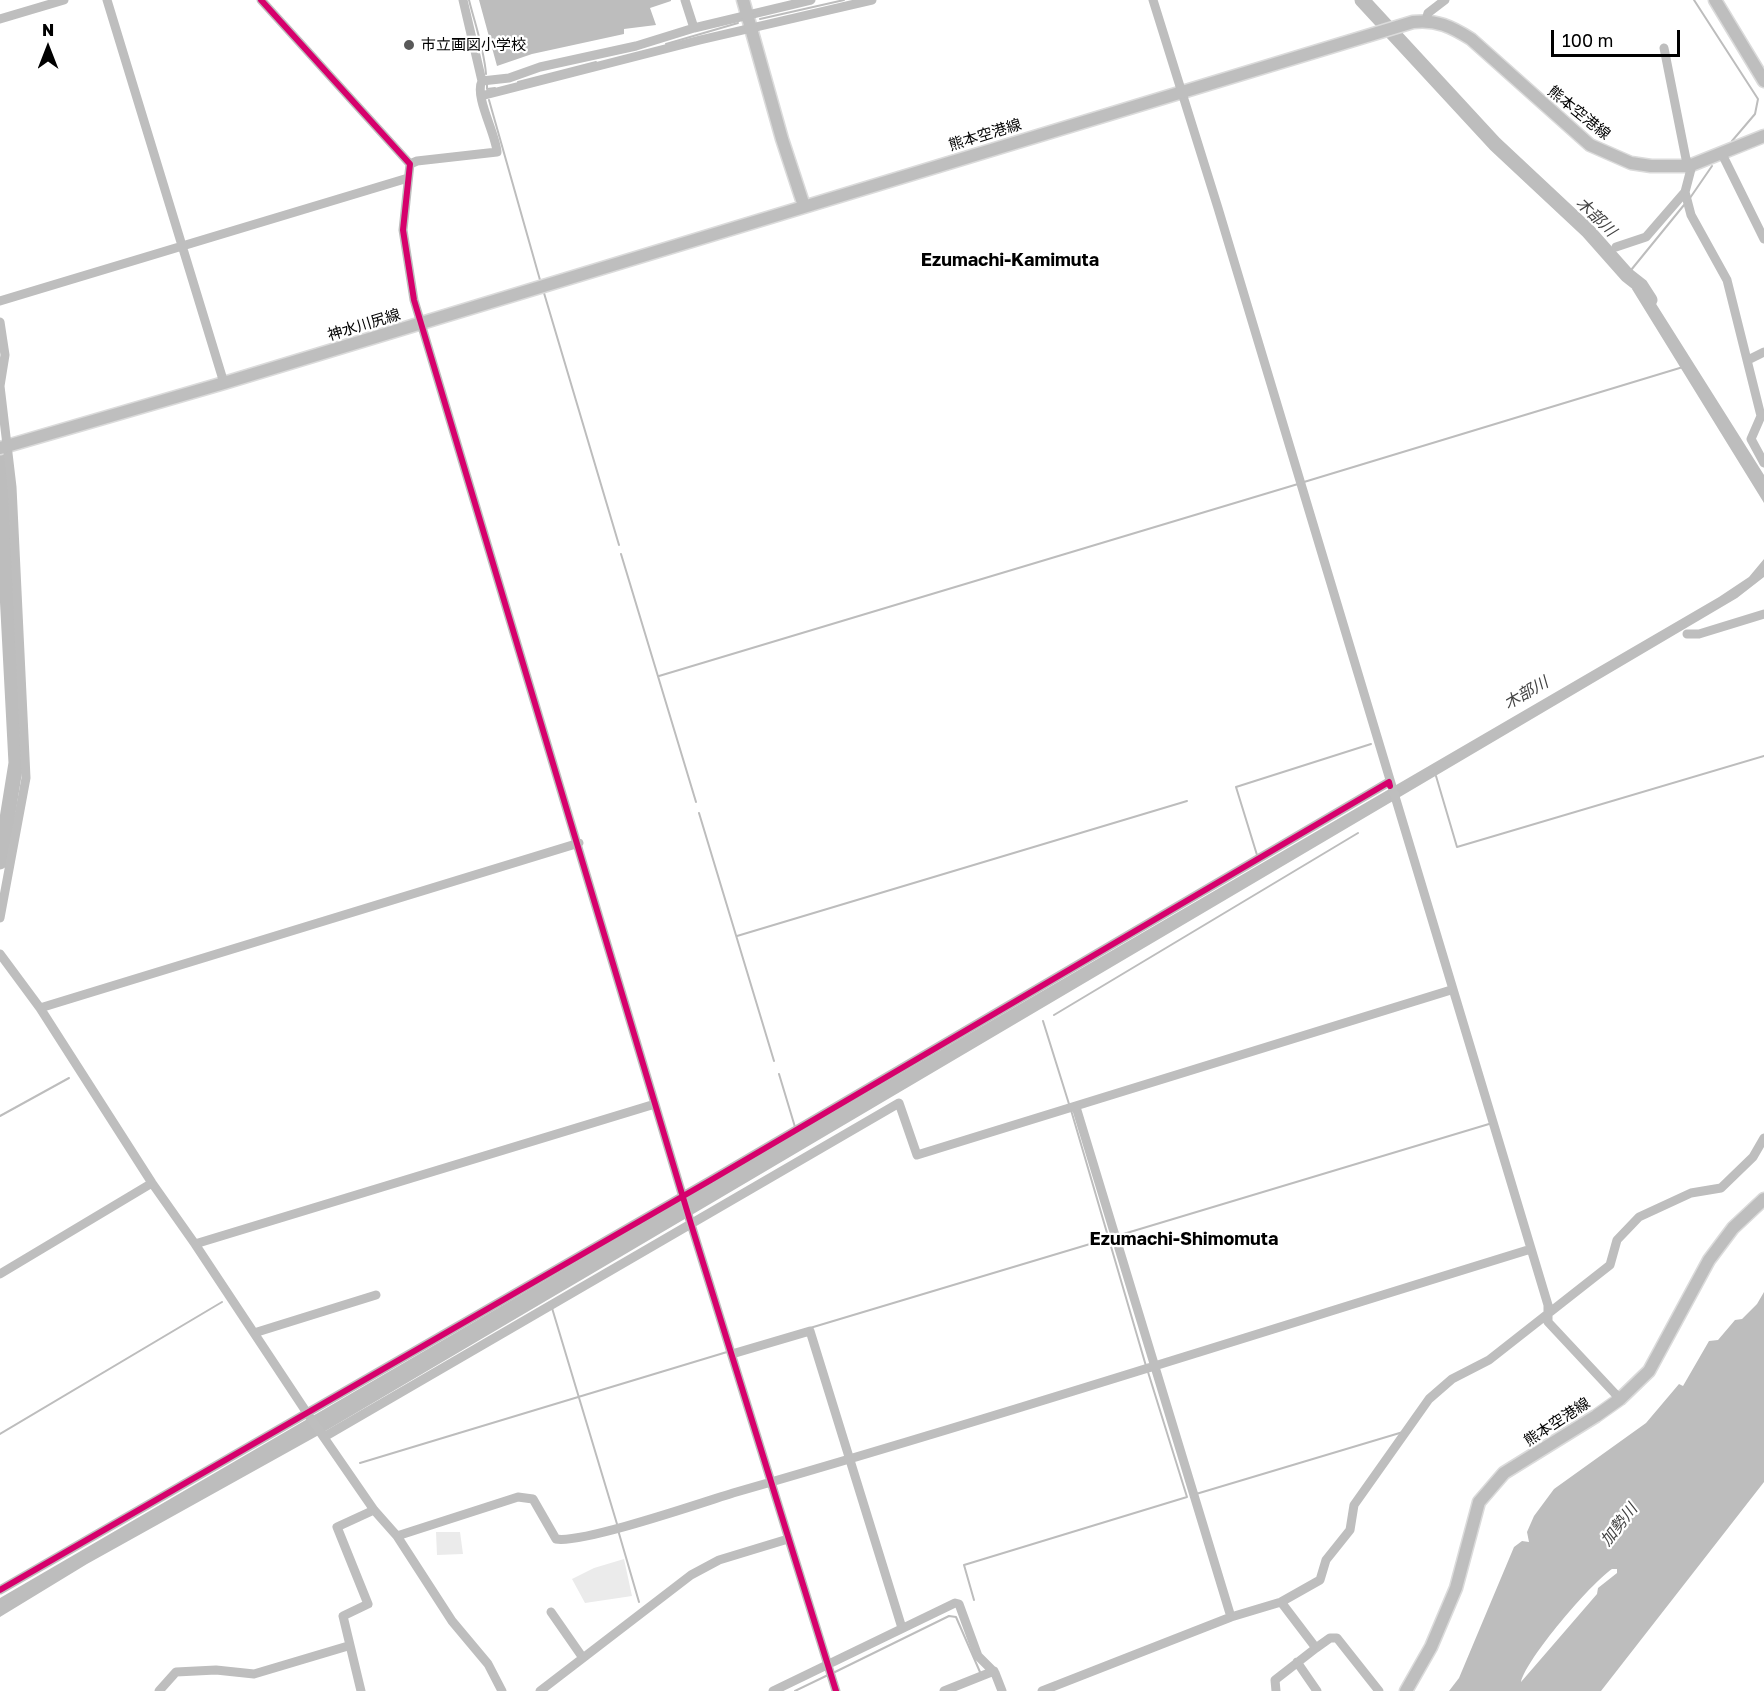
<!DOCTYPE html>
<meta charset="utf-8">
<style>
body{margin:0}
#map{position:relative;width:1764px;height:1691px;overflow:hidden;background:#fff;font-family:"Golos Text",sans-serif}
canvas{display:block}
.north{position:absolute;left:18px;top:18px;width:60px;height:60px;-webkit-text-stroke:4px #fff;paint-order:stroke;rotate:0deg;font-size:16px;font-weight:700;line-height:24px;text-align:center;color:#000}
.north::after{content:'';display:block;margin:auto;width:21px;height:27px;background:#000;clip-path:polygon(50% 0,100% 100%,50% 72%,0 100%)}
.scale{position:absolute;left:1551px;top:30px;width:129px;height:27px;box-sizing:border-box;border:3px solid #000;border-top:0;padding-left:8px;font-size:18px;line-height:21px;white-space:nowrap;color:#000;-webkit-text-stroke:4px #fff;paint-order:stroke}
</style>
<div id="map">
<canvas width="1764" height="1691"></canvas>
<div class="north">N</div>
<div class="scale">100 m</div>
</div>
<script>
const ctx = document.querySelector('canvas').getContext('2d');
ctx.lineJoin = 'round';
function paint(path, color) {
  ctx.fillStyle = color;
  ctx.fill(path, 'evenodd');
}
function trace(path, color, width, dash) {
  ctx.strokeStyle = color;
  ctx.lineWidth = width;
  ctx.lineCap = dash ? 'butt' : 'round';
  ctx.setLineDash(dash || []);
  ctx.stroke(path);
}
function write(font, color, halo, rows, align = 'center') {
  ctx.font = font + ' "Golos Text","Noto Sans JP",sans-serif';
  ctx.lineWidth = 4.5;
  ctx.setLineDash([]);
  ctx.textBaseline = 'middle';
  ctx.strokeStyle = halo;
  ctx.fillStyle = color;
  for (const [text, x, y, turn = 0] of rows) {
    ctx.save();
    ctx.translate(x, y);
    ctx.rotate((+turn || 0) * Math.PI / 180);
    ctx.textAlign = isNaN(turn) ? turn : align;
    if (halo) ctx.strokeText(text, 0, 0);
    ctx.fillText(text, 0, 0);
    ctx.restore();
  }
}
paint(new Path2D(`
 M436 1532H460L463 1554 437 1555Z
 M624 1559 632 1596 585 1603 572 1579 594 1568Z`), '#ebebeb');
paint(new Path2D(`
 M479 0H671V1L650 8 656 25 624 29V34L532 54 497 66Z
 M1641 280 1764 475V503L1632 289Z
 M1764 559V577L1737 598 317 1436 87 1564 0 1617V1598L1719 597 1749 577Z
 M1764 1292V1482L1601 1691H1449L1459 1678 1514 1547 1522 1541 1529 1542 1527 1532 1534 1516 1554 1489 1646 1423 1679 1384 1683 1386 1709 1341 1718 1340 1735 1320 1742 1319 1757 1304ZM1612 1569H1617V1573L1598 1588 1597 1594 1521 1682C1527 1658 1590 1584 1612 1569Z`), '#bdbdbd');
trace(new Path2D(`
 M469 0C475 24 484 49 486 74
 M1694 0 1758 99 1755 114 1732 141
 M760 19 844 0
 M666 44 738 23
 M518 82 596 62
 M487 85V89L495 88
 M489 100 540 280
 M1690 198 1712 166
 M1627 275 1684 205
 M544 293 619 545
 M1304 482 1683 367
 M621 554 696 802
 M659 676 1298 484
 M1436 776 1457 847 1764 756
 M699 813 774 1061
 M1257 855 1236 787 1371 744
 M737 936 1187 801
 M1054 1015 1358 833
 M1043 1021 1069 1104
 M779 1074 795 1127
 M1071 1110 1146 1366
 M0 1116 69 1078
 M1120 1235 1489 1124
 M552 1308 617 1524
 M810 1328 1110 1238
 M0 1434 222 1302
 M360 1463 727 1352
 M1196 1494 1403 1432
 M618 1530 639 1602
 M974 1600 964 1565 1187 1497 1148 1372
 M833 1673 949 1616 956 1617 980 1672
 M795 1691 828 1675`), '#bdbdbd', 2);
trace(new Path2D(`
 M1362 0 1495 144 1588 231 1627 275 1641 286 1650 300
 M0 460 16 763 0 862`), '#bdbdbd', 15);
const major = new Path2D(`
 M743 0 782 139 804 206
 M1715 0 1764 81
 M0 448 224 383 1413 22C1436 19 1452 27 1471 39L1590 145 1631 163 1651 166H1689L1764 136
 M1406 1691 1431 1647 1456 1588 1479 1502 1504 1473 1596 1416 1620 1399 1649 1371 1709 1260 1733 1228 1764 1199`);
trace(major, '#dbdbdb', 15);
trace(new Path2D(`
 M107 0 224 383
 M261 0 410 164 403 230 414 300 691 1224 836 1691
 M685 0 694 28
 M1153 0 1218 208 1548 1305V1322L1620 1399
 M0 19 64 0
 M1426 20 1428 13 1445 0
 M482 81 509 78 540 67 636 46 694 28 811 0
 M481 96 700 40 872 0
 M1722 154 1764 239
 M410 164 417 161 497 152C496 134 474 96 482 81L463 0
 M1685 192 1691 215 1727 280 1761 416 1751 439 1764 463
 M1616 247 1646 237 1685 192 1691 169 1686 159 1664 48
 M0 301 408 178
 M0 322 5 355 0 386 12 487 26 778 0 918
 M1748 360 1764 352
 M1687 634H1699L1764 614
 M0 954 40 1008 152 1183 195 1244 307 1413 374 1510 397 1536 452 1621 488 1664 502 1691
 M40 1008 579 843
 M1076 1107 1231 1617
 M195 1244 655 1104
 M0 1274 152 1183
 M254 1333 376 1295
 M732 1354 810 1331 902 1628
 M324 1437 899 1103 917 1155 1451 990
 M397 1536 518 1497 533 1499 556 1539C581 1544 701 1503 733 1493 1000 1416 1265 1331 1531 1249
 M0 1590 711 1180 1389 782
 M1281 1602 1316 1648 1330 1638H1337L1379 1691
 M551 1612 583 1658
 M1297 1662 1317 1691
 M159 1691 176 1672 216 1670 254 1674 348 1646
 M361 1691 343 1616 368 1604 337 1527 374 1510
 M540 1691 691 1575 719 1560 788 1539
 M773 1691 955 1603 959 1604 978 1656 995 1673 1002 1691
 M944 1691 994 1671
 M1042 1691 1231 1617 1281 1602 1320 1580 1326 1560 1350 1530 1354 1505 1429 1399 1452 1379 1489 1360 1610 1265 1617 1240 1639 1217 1691 1193 1721 1188 1753 1157 1764 1138
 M1276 1691 1275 1680 1316 1648`), '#bebebe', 9);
trace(major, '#bebebe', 12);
trace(new Path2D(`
 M261 0 410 164 403 230 414 300 691 1224 836 1691
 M0 1590 711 1180 1389 782 1390 786`), '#d6006c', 6);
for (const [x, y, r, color] of [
 [409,45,6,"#595959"]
]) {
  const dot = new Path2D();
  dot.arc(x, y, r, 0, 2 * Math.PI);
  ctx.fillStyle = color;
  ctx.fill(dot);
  trace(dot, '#fff', 2);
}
write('15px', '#000', '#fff', [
 ["市立画図小学校",421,45]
], 'left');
write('15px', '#000', '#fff', [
 ["熊本空港線",1579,113,39],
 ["熊本空港線",985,135,-17],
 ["神水川尻線",364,325,-17],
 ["熊本空港線",1557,1422,-33]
]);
write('italic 16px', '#424242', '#fff', [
 ["木部川",1596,217,44],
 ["木部川",1526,693,-30],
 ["加勢川",1619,1525,-52]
]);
write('bold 18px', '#000', '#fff', [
 ["Ezumachi-Kamimuta",1010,260],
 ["Ezumachi-Shimomuta",1184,1239]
]);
</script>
